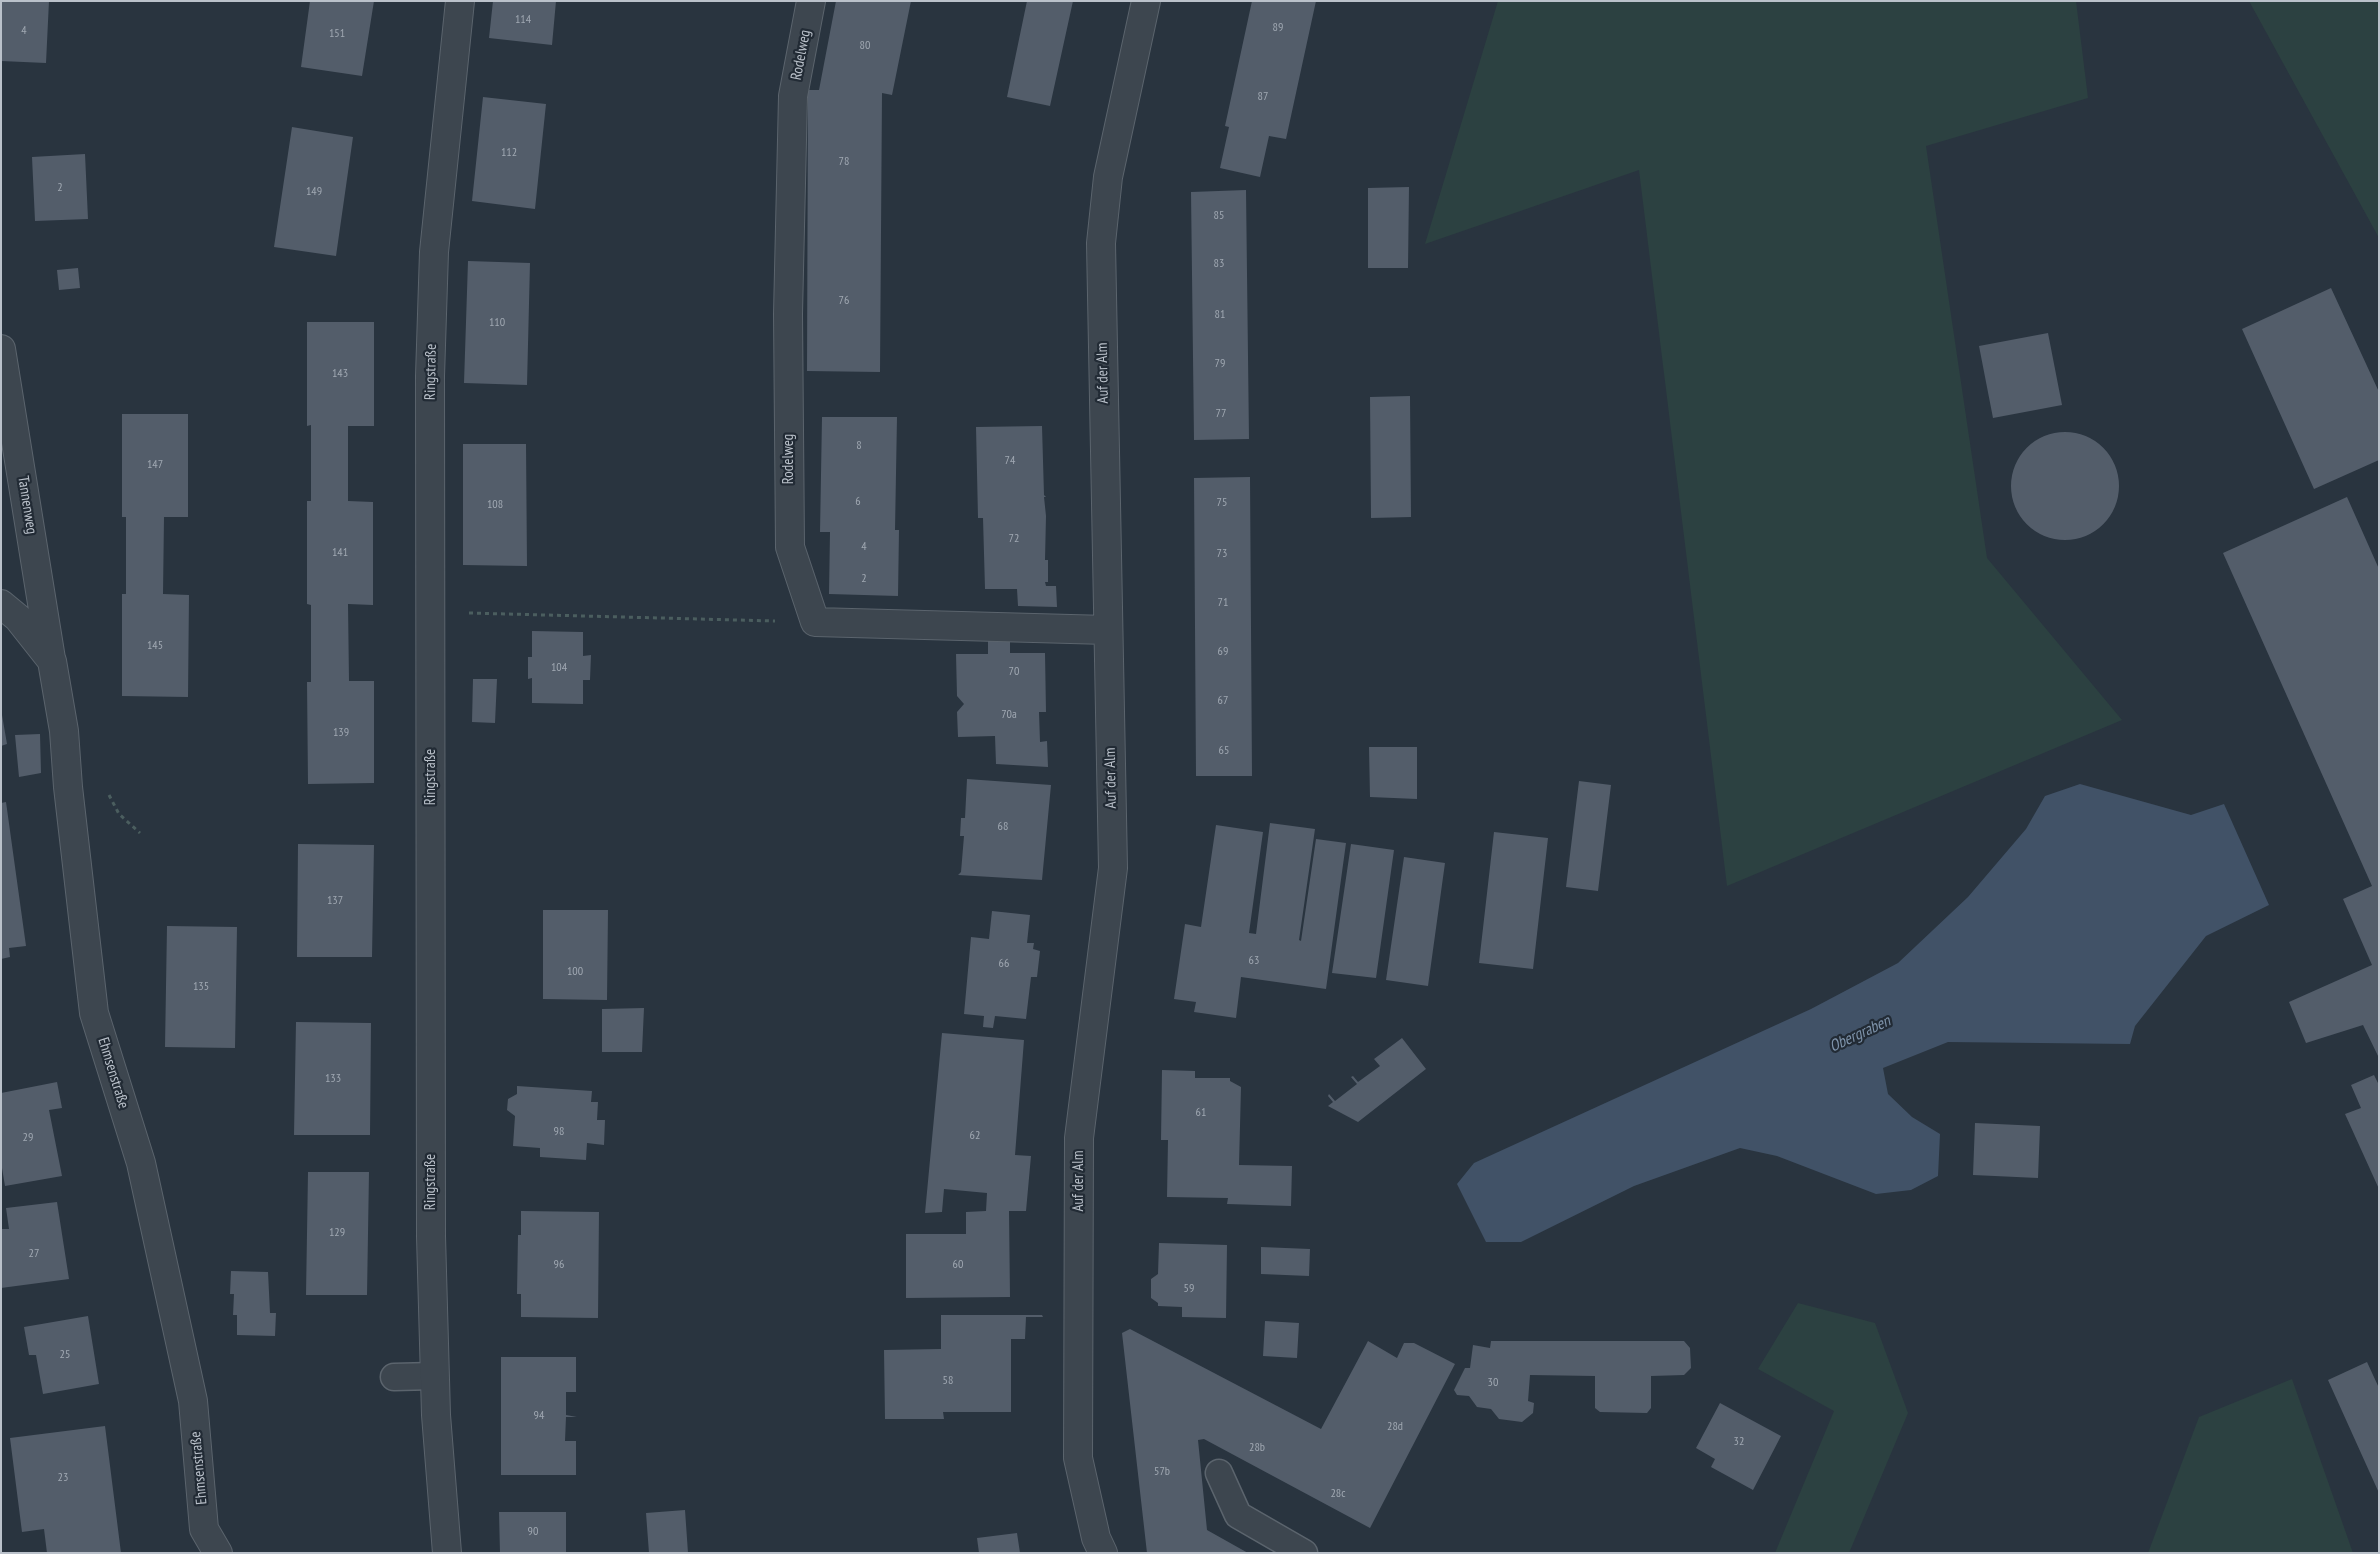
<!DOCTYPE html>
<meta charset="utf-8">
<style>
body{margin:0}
#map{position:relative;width:2380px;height:1554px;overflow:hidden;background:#29343f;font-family:"PT Sans Narrow",sans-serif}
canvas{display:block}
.frame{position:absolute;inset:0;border:2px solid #bac1ca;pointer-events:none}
</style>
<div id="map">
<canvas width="2380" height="1554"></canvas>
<div class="frame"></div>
</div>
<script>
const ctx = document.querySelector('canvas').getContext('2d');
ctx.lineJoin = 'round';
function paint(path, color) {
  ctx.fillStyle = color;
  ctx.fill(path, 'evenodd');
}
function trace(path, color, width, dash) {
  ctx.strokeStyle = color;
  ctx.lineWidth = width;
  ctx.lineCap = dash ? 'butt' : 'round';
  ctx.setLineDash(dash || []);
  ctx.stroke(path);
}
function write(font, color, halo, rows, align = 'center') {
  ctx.font = font + ' "PT Sans Narrow",sans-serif';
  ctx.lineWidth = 4.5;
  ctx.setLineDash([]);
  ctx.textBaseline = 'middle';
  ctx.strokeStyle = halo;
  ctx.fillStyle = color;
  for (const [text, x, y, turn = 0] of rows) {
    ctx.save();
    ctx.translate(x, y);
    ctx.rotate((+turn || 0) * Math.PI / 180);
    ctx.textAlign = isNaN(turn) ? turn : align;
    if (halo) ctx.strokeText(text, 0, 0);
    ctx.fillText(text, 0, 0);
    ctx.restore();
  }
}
paint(new Path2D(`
 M1498 1H2076L2088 98 1926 146 1987 558 2122 720 1727 886 1639 170 1425 244Z
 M2249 1H2379V238Z
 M1798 1303 1875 1323 1908 1413 1849 1553H1775L1834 1411 1758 1369Z
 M2292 1379 2353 1553H2148L2199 1417Z`), '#2c4141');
paint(new Path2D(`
 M2080 784 2191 815 2224 804 2269 905 2206 936 2135 1026 2130 1044 1948 1042 1883 1068 1888 1094 1912 1117 1940 1134 1938 1176 1911 1190 1876 1194 1777 1156 1740 1148 1634 1186 1521 1242H1486L1457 1184 1474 1163 1811 1009 1898 963 1968 897 2026 829 2045 796Z`), '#415267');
paint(new Path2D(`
 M1 1H49L46 63 1 61Z
 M310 1H374L362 76 301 67Z
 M493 1H556L552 45 489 38Z
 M836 1H911L892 95 882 93 880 372 807 371 808 90H819Z
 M1027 1H1073L1050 106 1007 97Z
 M1252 1H1316L1286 139 1269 136 1260 177 1220 168 1229 127 1225 126Z
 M483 97 546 104 535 209 472 201Z
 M292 127 353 137 336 256 274 247Z
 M85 154 88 219 35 221 32 157Z
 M1409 187 1408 268H1368V188Z
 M1246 190 1249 439 1194 440 1191 192Z
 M468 261 530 263 527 385 464 383Z
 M78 268 80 288 59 290 57 270Z
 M2331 288 2379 392V460L2314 489 2242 329Z
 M307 322H374V426H348V501L373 502V605L348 604 349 681H374V783L308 784 307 682H311V605L307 604V501H311V425L307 426Z
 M2048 333 2062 405 1993 418 1979 346Z
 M1410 396 1411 517 1371 518 1370 397Z
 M122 414H188V517H164L163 594 189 595 188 697 122 696V594H126V517H122Z
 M822 417H897L895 530H899L898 596 829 594 830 532H820Z
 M1042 426 1044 495 1046 497H1044L1046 516 1045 560H1048V582H1045L1046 586H1056L1057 607 1018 606 1017 589H985L983 518H978L976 427Z
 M2011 486a54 54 0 1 1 108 0a54 54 0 1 1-108 0Z
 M463 444H526L527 566 463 565Z
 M1250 477 1252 776H1196L1194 478Z
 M2347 497 2379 569V1058L2363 1025 2306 1043 2289 1002 2372 965 2343 899 2372 886 2223 553Z
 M532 631 583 632V656L591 655 590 680H583V704L532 703V678L528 679V657H532Z
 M1010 637V653H1045L1046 712H1039L1040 742 1047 741 1048 767 996 764 995 736 958 737 957 712 964 704 957 696 956 654H988V638Z
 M473 679H497L495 723 472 722Z
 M2 715 7 744 1 746V715Z
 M40 734 41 773 19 777 15 735Z
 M1369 747H1417V799L1370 797Z
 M967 779 1051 785 1042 880 958 875 961 872 964 836H960L961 818H965Z
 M1579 781 1611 785 1598 891 1566 887Z
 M6 802 26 946 9 948 10 957 1 959V803Z
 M1270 823 1315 829 1299 940 1301 941 1316 839 1346 843 1326 989 1241 977 1236 1018 1194 1012 1196 1002 1174 999 1185 924 1201 927 1216 825 1263 832 1249 933 1256 934Z
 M1494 832 1548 838 1533 969 1479 963Z
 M298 844 374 845 372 957H297Z
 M1351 844 1394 850 1376 978 1332 973Z
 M1404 857 1445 863 1428 986 1386 980Z
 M543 910H608L607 1000 543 999Z
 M992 911 1030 915 1027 943H1034L1033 949 1040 951 1037 977H1031L1026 1019 995 1016 993 1028 983 1027 984 1016 964 1014 971 937 989 939Z
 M167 926 237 927 235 1048 165 1047Z
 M644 1008 642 1052H602V1009Z
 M296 1022 371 1023 370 1135H294Z
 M942 1033 1024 1040 1015 1155 1031 1156 1026 1211H1009L1010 1297 906 1298V1234H966V1212L986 1211 987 1193 944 1189 942 1212 925 1213Z
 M1402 1038 1426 1069 1358 1122 1328 1106 1333 1102 1328 1096 1329 1094 1335 1101 1357 1084 1351 1077 1353 1076 1358 1082 1380 1066 1374 1059Z
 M1162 1070 1195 1071V1078H1230V1081L1241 1087 1239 1165 1292 1166 1291 1206 1227 1204 1228 1198 1167 1197 1168 1140H1161Z
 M2374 1075 2379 1085V1189L2345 1114 2361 1108 2351 1085Z
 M57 1082 62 1108 49 1110 62 1176 5 1186 1 1162V1093Z
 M517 1086 592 1091 591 1102H598L597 1120H605L604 1145 587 1143 586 1160 540 1157V1148L513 1146 515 1116 507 1110 508 1099 517 1094Z
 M1975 1123 2040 1126 2038 1178 1973 1175Z
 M308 1172H369L367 1295H306Z
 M57 1202 69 1279 1 1288V1229H9L6 1208Z
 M521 1211 599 1212 598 1318 521 1317V1294H517L518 1235H521Z
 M1159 1243 1227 1245 1226 1318 1182 1317V1307L1158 1306V1303L1151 1298V1279L1158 1274Z
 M1261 1247 1310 1249 1309 1276 1261 1274Z
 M231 1271 268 1272 270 1313H276L275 1336 237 1335V1315H233L234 1294H230Z
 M941 1315H1042L1043 1317H1026L1025 1339H1011V1412H943L944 1419H885L884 1350 941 1349Z
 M88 1316 99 1384 43 1394 36 1355H29L24 1327Z
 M1265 1321 1299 1323 1297 1358 1263 1356Z
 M1130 1329 1321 1429 1368 1341 1397 1358 1404 1343H1414L1455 1364 1370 1528 1204 1439 1198 1440 1207 1530 1248 1553H1147L1122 1333Z
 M1491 1341H1684L1690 1348 1691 1368 1684 1375 1651 1376V1408L1647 1413 1600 1412 1595 1408V1376L1530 1375 1528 1401 1534 1403 1533 1413 1522 1422 1499 1419 1491 1409 1477 1407 1469 1396 1457 1395 1454 1390 1465 1368H1470L1473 1345 1490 1348Z
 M501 1357H576V1392H566V1415L577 1417H566L565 1441H576V1475H501Z
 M2367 1362 2379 1388V1493L2328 1380Z
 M1720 1403 1781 1436 1753 1490 1711 1467 1715 1459 1696 1448Z
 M105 1426 121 1553H47L44 1529 22 1532 10 1438Z
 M685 1510 688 1553H649L646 1513Z
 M499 1512H566V1553H500Z
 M1017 1533 1020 1553H979L977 1538Z`), '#535d6a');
const lane = new Path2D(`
 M394 1377 434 1376
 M1219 1473 1238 1515 1304 1553`);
const street = new Path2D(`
 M811 1 793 96 788 314 790 547 815 622 1107 630
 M1 349 51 659
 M1 604 18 618 52 661 64 731 68 787 94 1013 141 1163 193 1401 204 1529 218 1553
 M447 1553 436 1415 431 1236 430 376 434 252 460 1
 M1103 1553 1096 1538 1078 1458 1079 1138 1113 868 1101 243 1108 177 1146 1`);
trace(lane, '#5b646d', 29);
trace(street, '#5b646d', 30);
trace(new Path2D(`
 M469 613 775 621
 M109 795 119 814 140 833`), '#4b5e5f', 3, [4, 4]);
trace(lane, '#3d464f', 26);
trace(street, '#3d464f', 28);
write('12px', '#a0a8b2', null, [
 ["114",523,20],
 ["89",1278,28],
 ["4",24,31],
 ["151",337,34],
 ["80",865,46],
 ["87",1263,97],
 ["112",509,153],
 ["78",844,162],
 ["2",60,188],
 ["149",314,192],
 ["85",1219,216],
 ["83",1219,264],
 ["76",844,301],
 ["81",1220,315],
 ["110",497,323],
 ["79",1220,364],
 ["143",340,374],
 ["77",1221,414],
 ["8",859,446],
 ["74",1010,461],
 ["147",155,465],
 ["6",858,502],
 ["75",1222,503],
 ["108",495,505],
 ["72",1014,539],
 ["4",864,547],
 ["141",340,553],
 ["73",1222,554],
 ["2",864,579],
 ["71",1223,603],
 ["145",155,646],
 ["69",1223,652],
 ["104",559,668],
 ["70",1014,672],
 ["67",1223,701],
 ["70a",1009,715],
 ["139",341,733],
 ["65",1224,751],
 ["68",1003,827],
 ["137",335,901],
 ["63",1254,961],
 ["66",1004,964],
 ["100",575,972],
 ["135",201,987],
 ["133",333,1079],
 ["61",1201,1113],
 ["98",559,1132],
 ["62",975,1136],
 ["29",28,1138],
 ["129",337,1233],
 ["27",34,1254],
 ["96",559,1265],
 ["60",958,1265],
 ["59",1189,1289],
 ["25",65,1355],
 ["58",948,1381],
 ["30",1493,1383],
 ["94",539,1416],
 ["28d",1395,1427],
 ["32",1739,1442],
 ["28b",1257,1448],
 ["57b",1162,1472],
 ["23",63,1478],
 ["28c",1338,1494],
 ["90",533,1532]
]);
write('15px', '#bac1ca', '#222b35', [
 ["Rodelweg",801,55,-79],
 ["Ringstraße",431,372,-89],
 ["Auf der Alm",1103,373,-91],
 ["Rodelweg",789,459,-90],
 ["Tannenweg",27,505,81],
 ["Ringstraße",431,777,-90],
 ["Auf der Alm",1111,778,-91],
 ["Ehmsenstraße",113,1073,73],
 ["Auf der Alm",1079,1181,-90],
 ["Ringstraße",431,1182,-90],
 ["Ehmsenstraße",199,1468,-95]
]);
write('italic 16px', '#7e93aa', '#222b35', [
 ["Obergraben",1860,1034,-25]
]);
</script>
